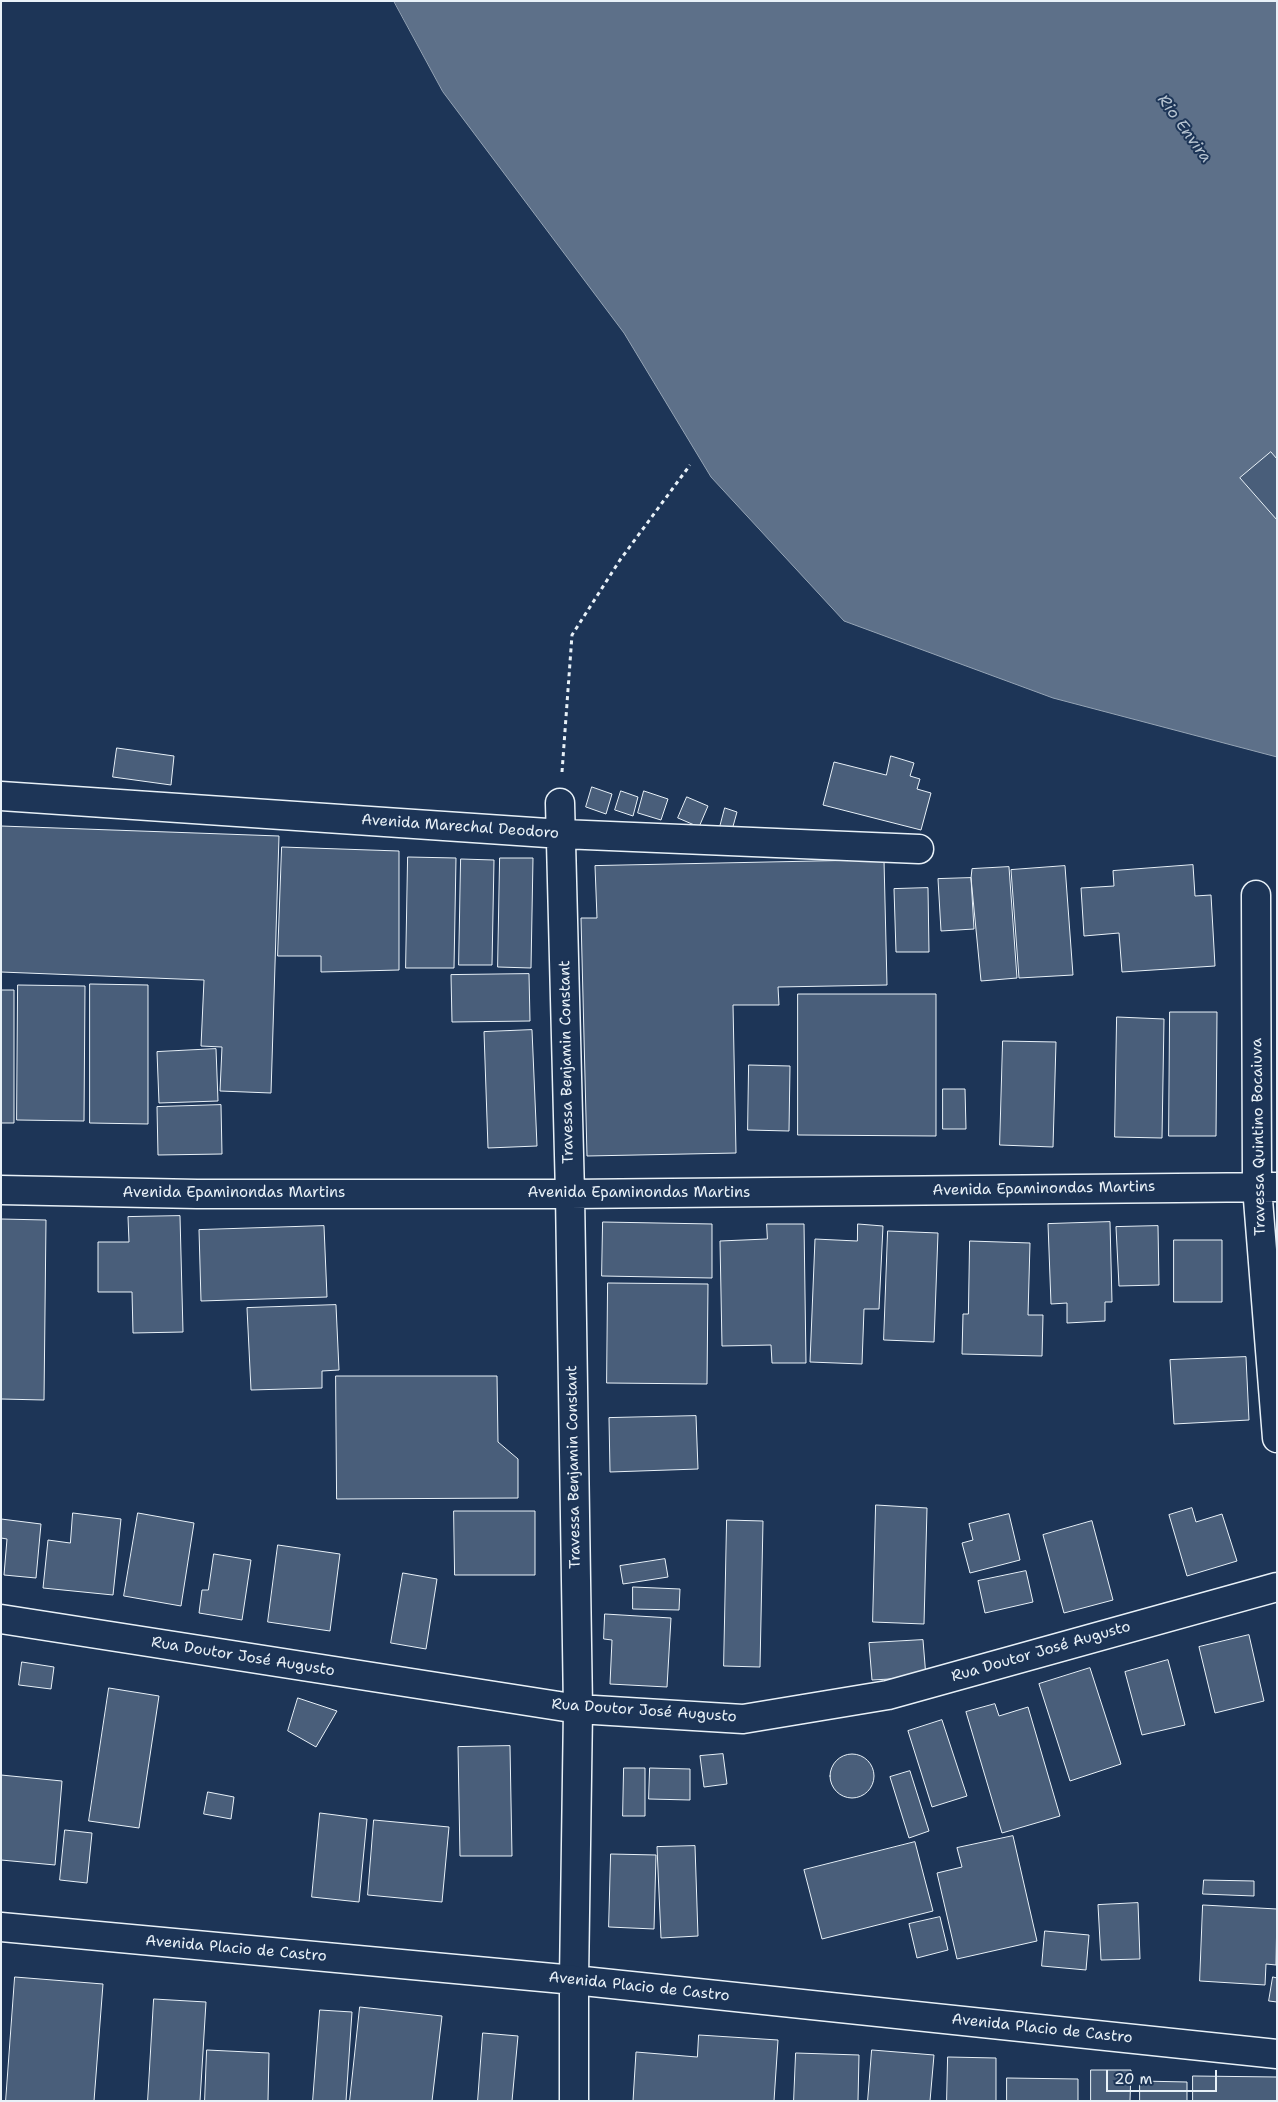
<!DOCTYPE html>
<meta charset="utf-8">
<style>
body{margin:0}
#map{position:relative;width:1278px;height:2102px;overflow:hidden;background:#1d3557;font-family:"Shantell Sans",sans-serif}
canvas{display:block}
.frame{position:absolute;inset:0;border:2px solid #e8f1f8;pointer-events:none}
.scale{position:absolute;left:1106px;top:2070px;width:111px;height:22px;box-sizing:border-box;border:2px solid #e8f1f8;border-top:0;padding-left:6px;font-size:15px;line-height:18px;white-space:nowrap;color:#e8f1f8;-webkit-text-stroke:4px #1d3557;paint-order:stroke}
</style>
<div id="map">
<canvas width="1278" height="2102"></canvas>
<div class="frame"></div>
<div class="scale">20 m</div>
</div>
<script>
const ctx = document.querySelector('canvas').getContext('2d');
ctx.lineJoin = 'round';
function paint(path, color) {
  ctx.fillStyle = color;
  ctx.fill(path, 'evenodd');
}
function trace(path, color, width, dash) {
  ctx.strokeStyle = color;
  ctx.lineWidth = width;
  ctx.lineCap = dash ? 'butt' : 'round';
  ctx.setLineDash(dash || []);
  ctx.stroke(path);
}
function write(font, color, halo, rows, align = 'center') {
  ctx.font = font + ' "Shantell Sans",sans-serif';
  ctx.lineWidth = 4;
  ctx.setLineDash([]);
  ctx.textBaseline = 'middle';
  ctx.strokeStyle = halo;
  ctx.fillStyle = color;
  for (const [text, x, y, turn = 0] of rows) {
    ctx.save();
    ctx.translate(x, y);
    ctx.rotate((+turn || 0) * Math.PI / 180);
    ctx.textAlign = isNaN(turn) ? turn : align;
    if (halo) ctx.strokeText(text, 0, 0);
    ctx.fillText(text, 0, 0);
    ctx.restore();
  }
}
const water = new Path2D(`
 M394 1H1277V757L1053 698 844 621 711 477 624 333 443 92Z`);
paint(water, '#5d7089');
trace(water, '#95a4b5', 1);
const building = new Path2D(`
 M1271 452 1277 459V520L1240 478Z
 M117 748 174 756 171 785 113 777Z
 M891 756 914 763 910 776 920 779 917 789 931 793 921 830 823 805 834 762 886 775Z
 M592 787 612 794 606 814 586 807Z
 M621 791 638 797 633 816 615 810Z
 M644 791 668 799 661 820 638 813Z
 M687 797 708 806 699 827 678 818Z
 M725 808 737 812 732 830 720 827Z
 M1 826 279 836 271 1093 220 1091 222 1047 201 1046 204 980 1 972Z
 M282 847 399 851V970L321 972V956H278Z
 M408 857 456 858 454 968H406Z
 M500 858H533L531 968 498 967Z
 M461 859 494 860 492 965H459Z
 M884 860 887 985 778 987 779 1005H733L736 1153 587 1156 581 918H597L595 866Z
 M1193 865 1195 896 1211 895 1215 966 1122 972 1119 933 1084 936 1081 888 1114 886 1113 871Z
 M1065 866 1073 975 1019 978 1011 870Z
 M1009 867 1017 978 981 981 971 878 972 869Z
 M971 878 974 929 941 931 938 879Z
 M928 888 929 952H896L894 889Z
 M529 974 530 1021 452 1022 451 975Z
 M90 984 148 985V1124L90 1123Z
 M18 985 85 986 84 1121 17 1120Z
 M1 990H14V1123H1Z
 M798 994H936V1136L798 1135Z
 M1170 1012H1217L1216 1136H1169Z
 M1117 1017 1164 1019 1162 1138 1115 1137Z
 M532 1030 537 1146 488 1148 484 1032Z
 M1003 1041 1056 1042 1053 1147 1000 1145Z
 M216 1049 218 1101 159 1103 157 1052Z
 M749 1065 790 1066 789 1131 748 1130Z
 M943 1089H965L966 1129H943Z
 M221 1105 222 1154 158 1155 157 1107Z
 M180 1216 183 1332 133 1333 132 1292H98V1242H129L128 1217Z
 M1 1219 46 1220 44 1400 1 1399Z
 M603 1222 712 1224V1278L602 1276Z
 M1110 1222 1112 1302H1105V1321L1067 1323V1303L1051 1304 1048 1224Z
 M767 1224H804L806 1363H772L771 1345 722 1346 720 1241 767 1239Z
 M858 1224 883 1226 879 1309H864L862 1364 810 1362 815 1239 857 1241Z
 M324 1226 327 1297 201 1301 199 1230Z
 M1158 1226 1159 1285 1119 1286 1116 1227Z
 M888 1231 938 1233 934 1342 884 1340Z
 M1174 1240H1222V1302H1174Z
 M970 1241 1030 1243 1028 1315H1043L1042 1356 962 1354 963 1314H968Z
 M608 1283 708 1284 707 1384 607 1383Z
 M336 1305 339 1370 322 1371V1388L251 1390 247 1308Z
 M1246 1357 1249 1420 1174 1424 1170 1360Z
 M336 1376H497L498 1442 518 1459V1498L337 1499Z
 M696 1416 698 1469 610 1472 609 1418Z
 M876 1505 927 1508 924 1624 873 1622Z
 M1192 1508 1196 1522 1222 1514 1237 1561 1187 1576 1169 1515Z
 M454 1511H535V1575H455Z
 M73 1513 121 1519 113 1595 43 1588 48 1540 70 1543Z
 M138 1513 194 1523 181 1606 124 1596Z
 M1009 1514 1020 1560 970 1573 962 1543 973 1540 969 1524Z
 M1 1519 41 1524 36 1578 4 1575 7 1539 1 1538Z
 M727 1520 763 1521 760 1667 724 1666Z
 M1092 1521 1113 1600 1064 1613 1043 1535Z
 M278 1545 340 1554 330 1631 268 1622Z
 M214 1554 251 1560 242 1620 199 1613 202 1590H208Z
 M665 1559 668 1577 623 1584 620 1566Z
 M1026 1571 1033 1602 985 1613 978 1581Z
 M403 1573 437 1579 426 1649 391 1643Z
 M633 1587 680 1589 679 1610 633 1609Z
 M605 1614 671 1618 667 1687 610 1684 612 1640 604 1639Z
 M1249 1635 1264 1701 1215 1713 1199 1647Z
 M923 1640 926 1677 872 1680 869 1643Z
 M1168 1660 1185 1725 1142 1735 1125 1672Z
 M22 1662 54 1667 51 1689 19 1685Z
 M1090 1668 1121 1764 1070 1781 1039 1684Z
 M109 1688 159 1696 139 1828 89 1821Z
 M298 1698 337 1711 316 1747 288 1731Z
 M995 1704 999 1716 1028 1707 1060 1816 1002 1833 966 1712Z
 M942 1720 967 1796 932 1807 908 1731Z
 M510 1746 512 1856H460L458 1747Z
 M723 1754 727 1784 704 1787 700 1756Z
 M830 1776a22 22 0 1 1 44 0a22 22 0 1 1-44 0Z
 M624 1768H645V1816H623Z
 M650 1768 690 1769V1800L649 1799Z
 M910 1771 929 1831 909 1838 890 1777Z
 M1 1775 62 1781 55 1865 1 1860Z
 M208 1792 234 1797 231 1819 204 1814Z
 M320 1813 367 1819 359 1902 312 1897Z
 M374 1820 449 1827 442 1902 368 1895Z
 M65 1830 92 1833 87 1883 60 1880Z
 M1013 1836 1037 1941 957 1959 937 1873 962 1867 957 1848Z
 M915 1842 933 1911 822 1939 804 1870Z
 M695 1846 698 1936 661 1938 657 1847Z
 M611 1854 656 1855 654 1929 609 1927Z
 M1204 1880 1254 1881V1896L1203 1894Z
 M1138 1903 1140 1959 1101 1960 1098 1905Z
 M1203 1905 1277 1909 1276 1965 1266 1964 1265 1985 1200 1981Z
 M940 1917 948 1950 917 1958 909 1924Z
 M1045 1931 1089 1935 1086 1970 1042 1966Z
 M15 1977 103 1984 94 2101H6Z
 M1273 1977 1277 1978V2002L1269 2001Z
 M154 1999 206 2002 200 2101H148Z
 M360 2007 442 2016 432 2101H350Z
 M320 2010 352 2012 346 2101H313Z
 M483 2033 518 2036 512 2101H478Z
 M699 2035 778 2040 774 2101H633L636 2052 697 2057Z
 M207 2050 269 2053 268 2101H205Z
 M872 2050 934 2055 930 2101H868Z
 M796 2053 859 2055 858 2101H794Z
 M948 2057 996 2058V2101H947Z
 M1091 2070H1131L1130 2101H1091Z
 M1193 2076 1277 2077V2101H1193Z
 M1007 2078 1078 2079V2101H1007Z
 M1140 2081 1187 2082V2101H1140Z`);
paint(building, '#495e7a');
trace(building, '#e8f1f8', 1);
const minor = new Path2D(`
 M1 796 562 834 919 849
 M560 803 570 1194 578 1709 574 1980 1277 2054
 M1256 895 1257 1187 1277 1438
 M1 1190 197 1194H570L1277 1187
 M1 1619 578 1709 743 1719 888 1695 1277 1587`);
const major = new Path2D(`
 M1 1927 574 1980V2101`);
trace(minor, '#e8f1f8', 31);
trace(major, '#e8f1f8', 31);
trace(new Path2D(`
 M562 772 572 635 620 560 690 465`), '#e8f1f8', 3, [4, 4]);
trace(minor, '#1d3557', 28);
trace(major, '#1d3557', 28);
write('15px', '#e8f1f8', '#1d3557', [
 ["Avenida Marechal Deodoro",460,827,4],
 ["Travessa Benjamin Constant",567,1062,-91],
 ["Travessa Quintino Bocaiuva",1259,1137,-91],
 ["Avenida Epaminondas Martins",1044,1189,-1],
 ["Avenida Epaminondas Martins",234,1193],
 ["Avenida Epaminondas Martins",639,1193],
 ["Travessa Benjamin Constant",574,1467,-91],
 ["Rua Doutor José Augusto",1041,1652,-16],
 ["Rua Doutor José Augusto",243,1657,9],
 ["Rua Doutor José Augusto",644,1711,4],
 ["Avenida Placio de Castro",236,1949,5],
 ["Avenida Placio de Castro",639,1987,6],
 ["Avenida Placio de Castro",1042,2029,6]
]);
write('italic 16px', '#b7c4d1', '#1d3557', [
 ["Rio Envira",1184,129,54]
]);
</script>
